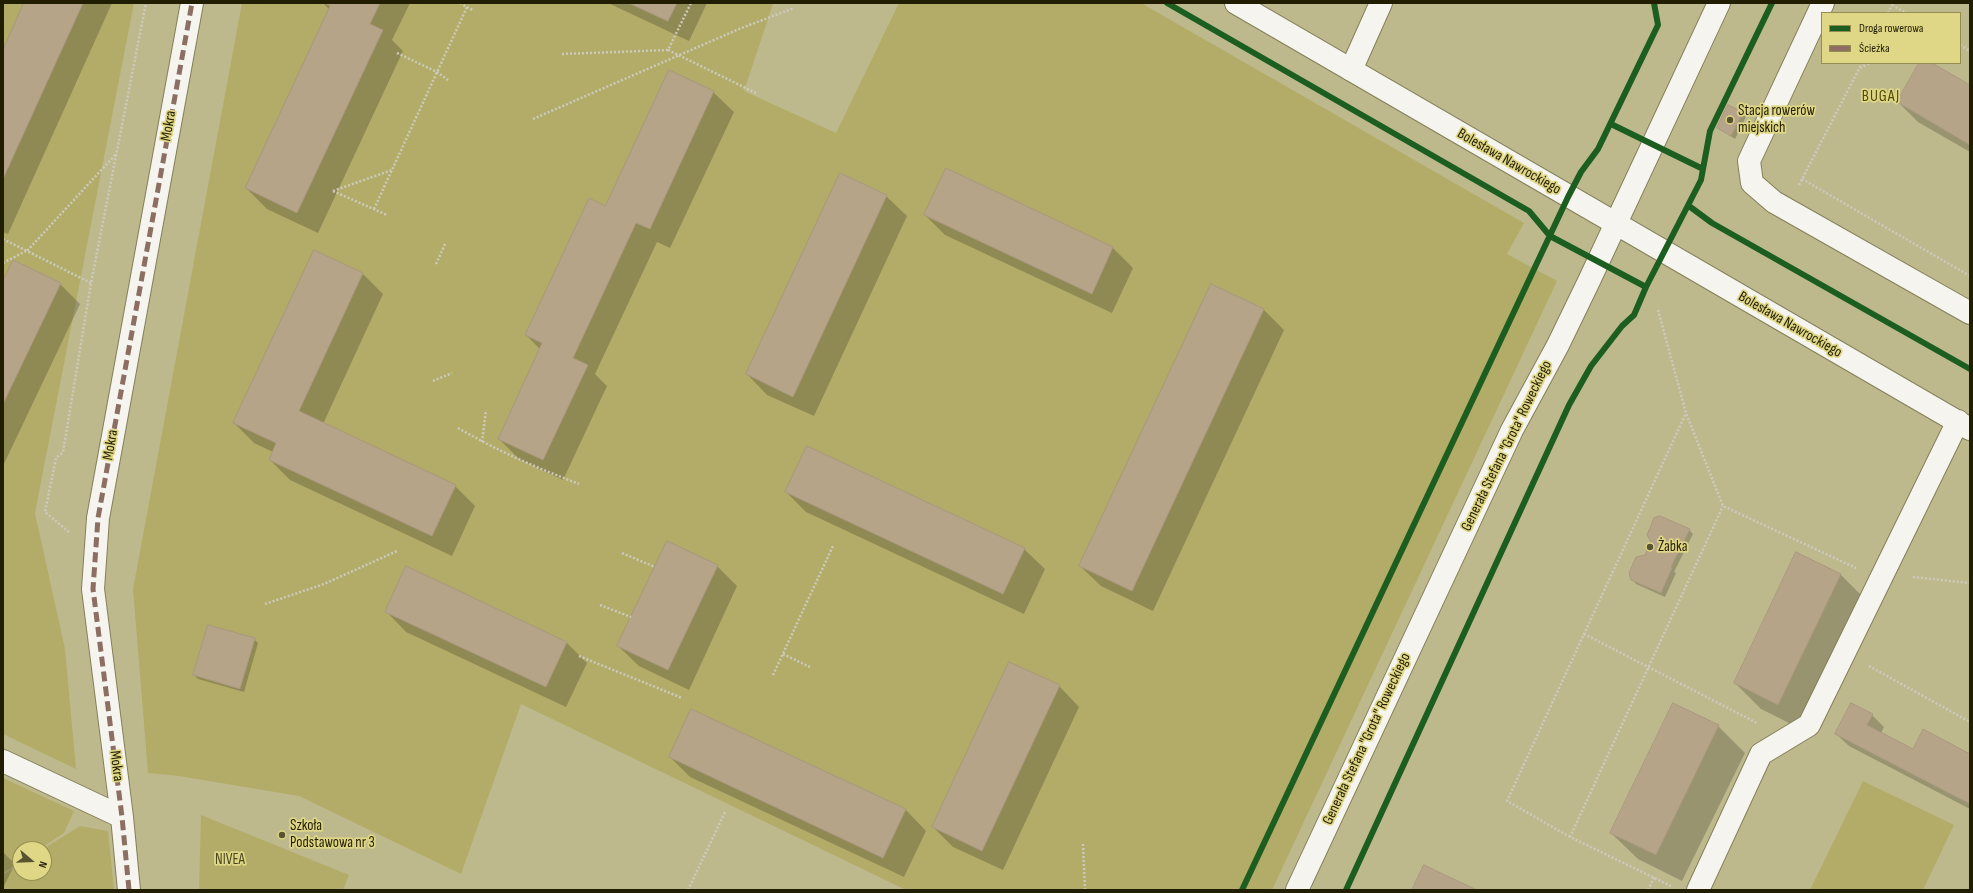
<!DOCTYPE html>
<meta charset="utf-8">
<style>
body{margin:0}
#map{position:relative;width:1973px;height:893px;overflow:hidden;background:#beb98d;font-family:"Sofia Sans Condensed",sans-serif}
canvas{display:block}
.frame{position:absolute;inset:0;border:4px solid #211d00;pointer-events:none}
.legend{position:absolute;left:1821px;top:12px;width:140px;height:52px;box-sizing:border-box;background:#dfd786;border:1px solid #938d50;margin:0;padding:5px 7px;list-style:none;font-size:12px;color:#211d00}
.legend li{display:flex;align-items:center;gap:8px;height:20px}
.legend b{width:20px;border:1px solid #938d50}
.north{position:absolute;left:12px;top:841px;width:40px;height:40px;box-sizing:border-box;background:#dfd786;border:1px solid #938d50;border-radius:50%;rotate:109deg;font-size:11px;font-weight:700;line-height:16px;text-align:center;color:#211d00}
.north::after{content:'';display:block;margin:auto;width:14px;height:18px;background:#585431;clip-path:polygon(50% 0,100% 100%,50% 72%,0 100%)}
</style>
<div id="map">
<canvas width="1973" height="893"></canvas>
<div class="frame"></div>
<ul class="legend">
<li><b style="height:5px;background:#1b5e20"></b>Droga rowerowa</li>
<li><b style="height:5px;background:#8d6e63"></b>Ścieżka</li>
</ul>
<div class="north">N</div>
</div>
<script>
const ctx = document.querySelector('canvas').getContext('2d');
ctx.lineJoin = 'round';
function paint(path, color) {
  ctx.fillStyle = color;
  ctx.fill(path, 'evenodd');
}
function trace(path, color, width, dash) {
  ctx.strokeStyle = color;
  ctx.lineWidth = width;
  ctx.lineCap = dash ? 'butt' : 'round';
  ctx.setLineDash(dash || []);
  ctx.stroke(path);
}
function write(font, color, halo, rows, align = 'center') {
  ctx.font = font + ' "Sofia Sans Condensed",sans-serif';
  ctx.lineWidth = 3.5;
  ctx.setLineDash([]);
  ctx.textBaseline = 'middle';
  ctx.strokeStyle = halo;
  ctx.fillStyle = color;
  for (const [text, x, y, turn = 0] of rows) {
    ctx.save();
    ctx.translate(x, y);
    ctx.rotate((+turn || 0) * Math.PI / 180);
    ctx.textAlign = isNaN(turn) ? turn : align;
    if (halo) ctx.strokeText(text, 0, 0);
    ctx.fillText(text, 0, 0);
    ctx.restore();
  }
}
paint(new Path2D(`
 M3 3H134L35 513 65 649 76 769 3 734Z
 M242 3H771L773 4 744 91 836 133 899 3H1141L1524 223 1507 254 1557 281 1272 890H906L521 704 461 874 299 796 179 776 148 773 133 589Z
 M3 778 74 811 64 833 40 849H20V862L3 873Z
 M1863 781 1954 825 1923 890H1810Z
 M201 815 349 875 343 890H199Z
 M80 826 108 831 114 890H3V875L20 864V873H44L43 849Z`), '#b3ac68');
paint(new Path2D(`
 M25 3H112L8 234 3 232V52Z
 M323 3H410L392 40 403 51 318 233 267 209 246 188 330 10Z
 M608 3H707L689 41Z
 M1920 63H1930L1970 86V152L1918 122 1898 102Z
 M713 92 734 112 670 248 657 242 595 374 607 386 563 480 519 459 499 439 540 349 526 335 605 207Z
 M1742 113 1746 117 1735 139 1718 128Z
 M946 170 1113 248 1133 268 1112 313 945 235 925 215Z
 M886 196 907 216 814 416 767 395 747 374Z
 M314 251 363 274 383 294 323 424 455 486 475 506 452 556 290 480 270 460 273 452 254 443 234 423Z
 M3 284H60L80 304 3 466Z
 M1212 286 1264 310 1284 330 1153 611 1101 586 1080 566Z
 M786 492 1024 549 1045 569 1024 614 806 512Z
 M1689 530 1693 534 1674 572 1676 573 1665 597 1636 584 1632 579 1645 556Z
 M1797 553 1841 575 1867 601 1805 731 1761 709 1735 683Z
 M717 566 737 586 689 690 639 666 618 646Z
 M406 568 567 643 587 663 566 707 406 632 386 611Z
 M254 639 258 643 244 692 198 679 194 675Z
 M1059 686 1079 707 1003 870 953 847 933 827Z
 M1674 705 1718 726 1745 753 1682 881 1638 859 1611 833Z
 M692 710 906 810 926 831 904 877 690 777 670 757Z
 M1872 715 1884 727 1881 733 1913 750 1970 755V809L1849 746 1836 734Z
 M3 852 15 864 3 888Z`), '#0003');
const building = new Path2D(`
 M24 3H83L3 179V50Z
 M324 3H380L370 24 383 30 297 213 245 188 330 6Z
 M629 3H677L668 21Z
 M1919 63H1932L1970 85V145L1897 102Z
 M669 70 714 91 650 229 636 223 573 358 588 365 543 460 498 439 542 343 525 335 589 198 605 206Z
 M1728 105 1743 112 1731 136 1717 128Z
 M946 168 1113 247 1092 294 924 215Z
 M840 173 887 195 793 397 746 374Z
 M314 250 363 273 299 411 456 485 432 536 269 460 276 443 233 423Z
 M13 260 61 283 3 404V281Z
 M1211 284 1264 309 1132 591 1079 566Z
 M807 446 1025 548 1003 594 785 492Z
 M1660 516 1690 529 1671 567 1672 568 1661 593 1631 580 1629 573 1636 557 1645 555 1651 542 1647 535 1654 518Z
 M667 541 718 565 668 670 617 646Z
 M1796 552 1841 574 1778 705 1734 683Z
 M406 566 567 642 546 687 385 612Z
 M208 625 255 638 240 689 193 675Z
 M1009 662 1060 685 982 851 932 827Z
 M1673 703 1719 725 1656 855 1610 833Z
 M1851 703 1873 714 1867 725 1913 749 1923 729 1970 754V804L1835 734Z
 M691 709 906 809 883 858 669 757Z
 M1424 865 1447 876 1477 890H1412Z`);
paint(building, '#b6a489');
trace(building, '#a9987e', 1);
const minor = new Path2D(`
 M1236 3 1970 429
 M1823 3 1749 161 1752 183 1774 202 1970 313
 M1351 70 1381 3
 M3 761 122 817
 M129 890 122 817 93 589 98 518 192 3
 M1297 890 1512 430 1558 345 1589 281 1719 3
 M1698 890 1761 754 1809 725 1958 421`);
trace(minor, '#837f59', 24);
trace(new Path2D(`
 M460 3 474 11
 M1892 5 1906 13
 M1888 13 1893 3
 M1960 45 1970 51
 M668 50 758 94
 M397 53 437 72 448 80
 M562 54 668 50 691 3
 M1860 68 1870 63
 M533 119 739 29 794 8
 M1802 179 1970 276
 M1799 185 1862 63
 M333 191 392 170
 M333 191 387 215
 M374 209 467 7
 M3 239 27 251
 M3 263 26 251
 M436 264 445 244
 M91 283 27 251 116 154
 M1658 310 1686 413 1723 506 1856 568
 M433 381 452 373
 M458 428C496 450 537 468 579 484
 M482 442 486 410
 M69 532 45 512 56 458 63 452 91 283 146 3
 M622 553 655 567
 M1913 577 1970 583
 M265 604 324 584 397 551
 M600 605 631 617
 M1584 634 1757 723
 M783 654 810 667
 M579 656 682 698
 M1869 666 1970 722
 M773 675 833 546
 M1570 837 1507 801 1686 413
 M1083 844 1085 890
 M1671 886 1570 837 1723 506
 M688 890 725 812
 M1648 890 1654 877`), '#cccabc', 2.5, [2, 2]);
trace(minor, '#f5f4ee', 22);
trace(new Path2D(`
 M129 890 122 817 93 589 98 518 192 3`), '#8d6e63', 5, [10, 5]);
trace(new Path2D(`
 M1167 3 1529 211 1550 236 1646 287 1701 180 1710 131 1772 3
 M1611 124 1703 169
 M1689 206 1712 223 1970 369
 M1242 890 1568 197 1581 172 1598 149 1658 25 1654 3
 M1346 890 1569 405 1591 366 1622 326 1634 315 1646 287`), '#1b5e20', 6);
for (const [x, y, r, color] of [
 [1730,120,4,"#585431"],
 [1650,547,4,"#585431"],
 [282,835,4,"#585431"]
]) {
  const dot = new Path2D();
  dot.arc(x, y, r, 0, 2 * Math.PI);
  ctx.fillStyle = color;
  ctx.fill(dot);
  trace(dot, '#dfd786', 1.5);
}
write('15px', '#211d00', '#dfd786', [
 ["Stacja rowerów",1738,111],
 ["miejskich",1738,128],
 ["Żabka",1658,547],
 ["Szkoła",290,826],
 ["Podstawowa nr 3",290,843]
], 'left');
write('15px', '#211d00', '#dfd786', [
 ["Mokra",169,126,-80],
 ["Bolesława Nawrockiego",1509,162,30],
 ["Bolesława Nawrockiego",1790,325,30],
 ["Mokra",111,445,-80],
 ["Generała Stefana \"Grota\" Roweckiego",1507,446,-64],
 ["Generała Stefana \"Grota\" Roweckiego",1367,739,-65],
 ["Mokra",116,766,83]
]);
write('15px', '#4a471f', '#dfd786', [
 ["NIVEA",230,860]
]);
ctx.letterSpacing = '1px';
write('16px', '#4e4801', '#dfd786', [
 ["BUGAJ",1881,97]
]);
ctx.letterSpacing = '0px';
</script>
